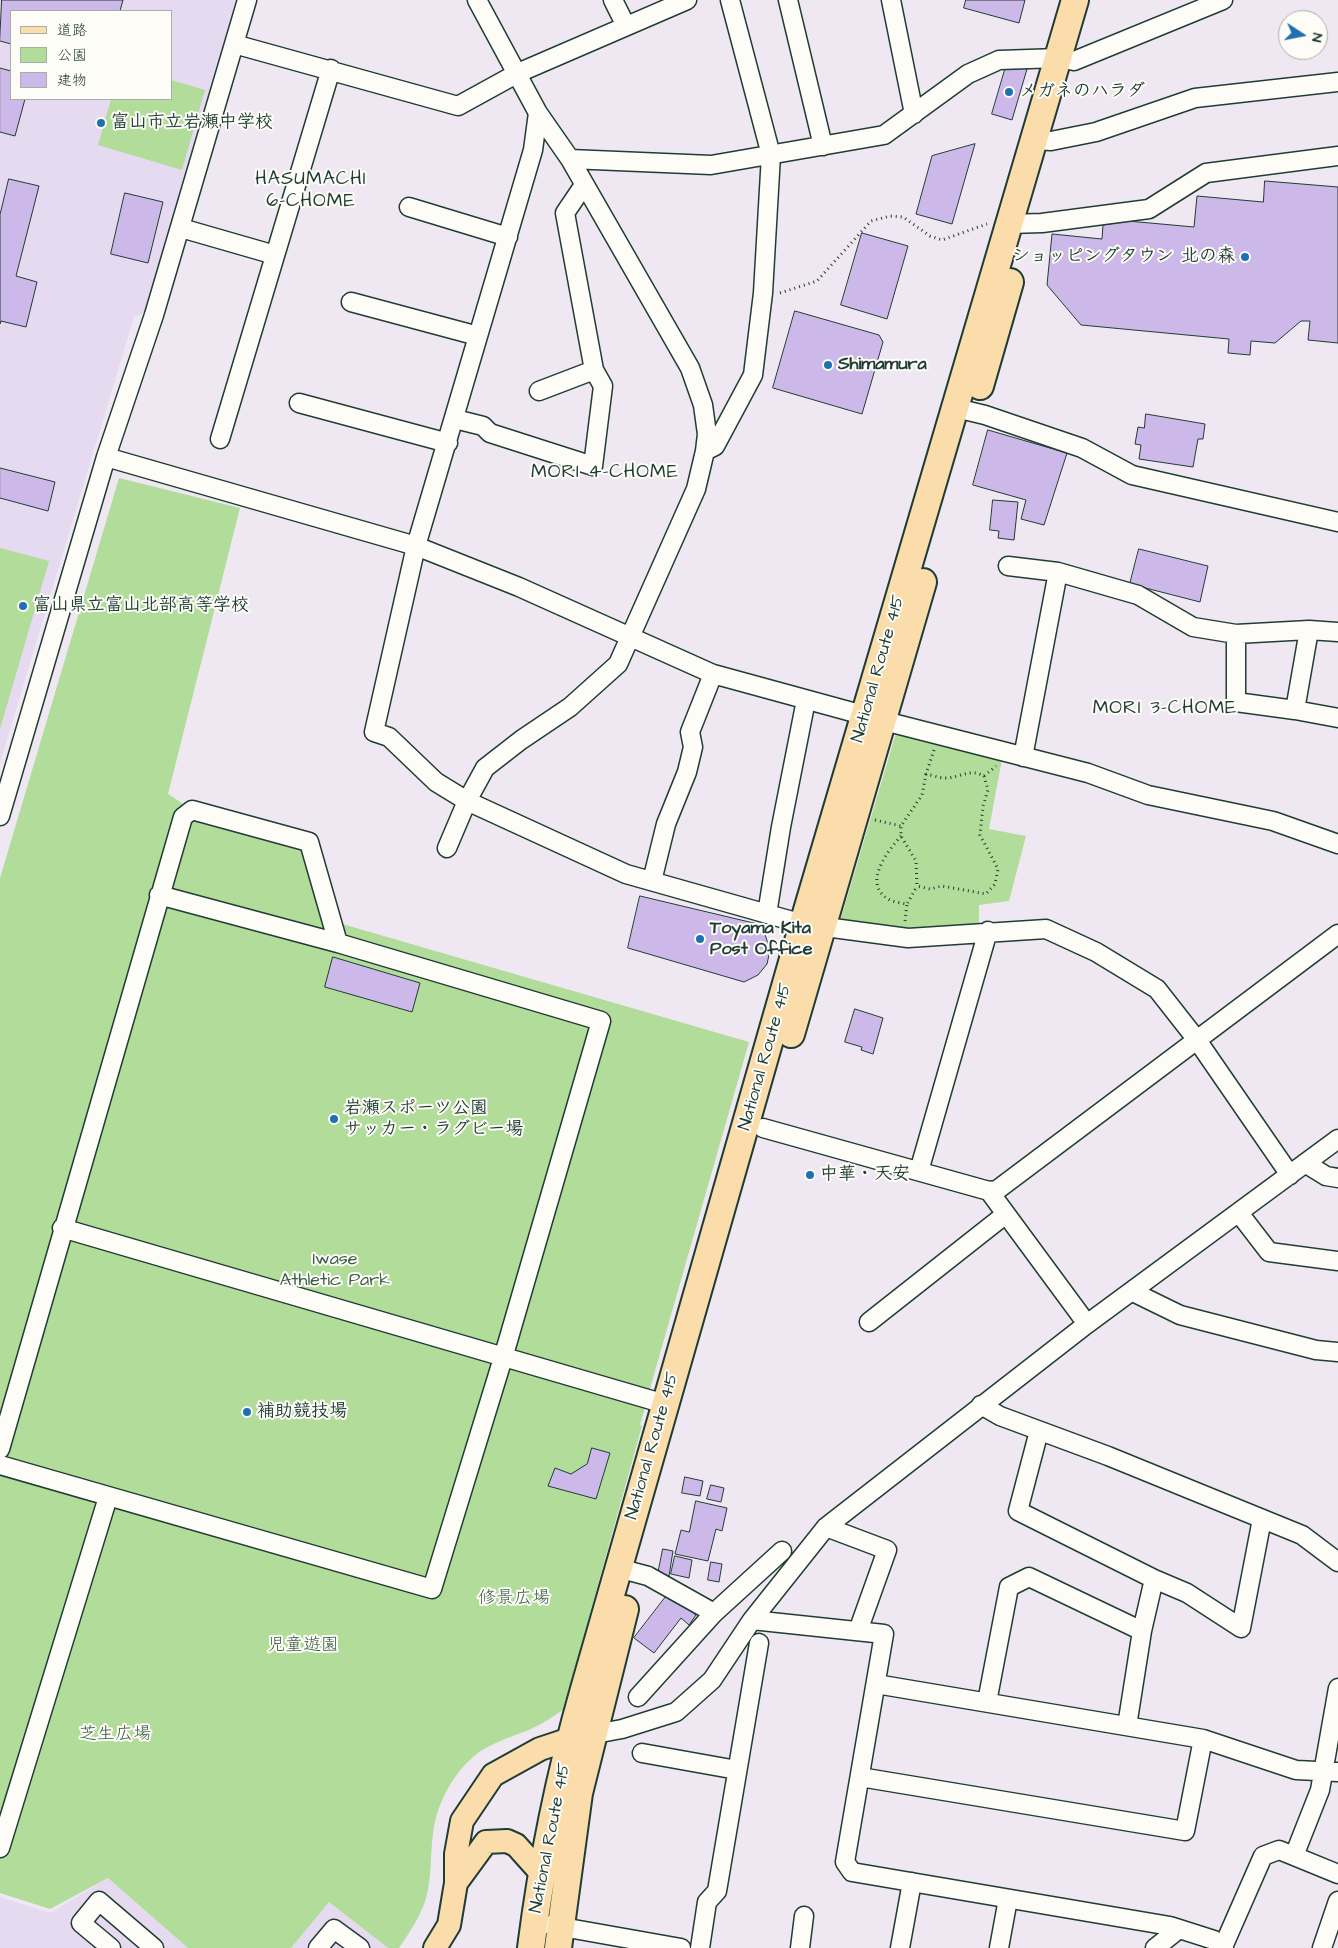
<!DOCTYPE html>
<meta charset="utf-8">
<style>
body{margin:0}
#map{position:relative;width:1338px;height:1948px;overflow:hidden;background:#efe8f3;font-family:"Architects Daughter","Klee One",sans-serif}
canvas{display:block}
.legend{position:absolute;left:10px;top:10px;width:162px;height:90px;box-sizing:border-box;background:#fdfcf7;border:1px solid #a4b0a9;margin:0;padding:6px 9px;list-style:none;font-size:15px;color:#1f3d34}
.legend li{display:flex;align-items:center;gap:10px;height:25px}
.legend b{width:25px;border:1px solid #a4b0a9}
.north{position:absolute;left:1278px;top:10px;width:50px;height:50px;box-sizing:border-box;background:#fdfcf7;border:1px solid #a4b0a9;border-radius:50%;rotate:101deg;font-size:14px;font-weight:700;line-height:20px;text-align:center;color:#1f3d34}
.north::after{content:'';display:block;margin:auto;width:18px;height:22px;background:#1f6fb2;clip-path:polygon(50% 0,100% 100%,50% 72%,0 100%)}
</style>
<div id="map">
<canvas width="1338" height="1948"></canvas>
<ul class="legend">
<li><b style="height:6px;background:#fbddab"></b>道路</li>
<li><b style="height:14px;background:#b1dc99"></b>公園</li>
<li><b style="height:14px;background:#cdb9e9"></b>建物</li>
</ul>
<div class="north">N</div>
</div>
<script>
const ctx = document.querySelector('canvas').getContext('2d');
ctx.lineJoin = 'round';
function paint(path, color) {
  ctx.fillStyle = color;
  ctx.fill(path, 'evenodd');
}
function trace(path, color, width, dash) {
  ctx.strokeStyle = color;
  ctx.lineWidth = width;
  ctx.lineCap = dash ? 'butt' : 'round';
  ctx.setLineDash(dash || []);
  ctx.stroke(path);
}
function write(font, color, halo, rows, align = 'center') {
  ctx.font = font + ' "Architects Daughter","Klee One",sans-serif';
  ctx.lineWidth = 4;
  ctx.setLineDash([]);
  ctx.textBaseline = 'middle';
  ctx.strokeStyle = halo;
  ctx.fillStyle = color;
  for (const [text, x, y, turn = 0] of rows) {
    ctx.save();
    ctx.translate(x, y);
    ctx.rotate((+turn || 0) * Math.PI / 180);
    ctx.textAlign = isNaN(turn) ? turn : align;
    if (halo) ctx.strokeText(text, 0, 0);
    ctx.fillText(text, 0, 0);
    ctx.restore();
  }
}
paint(new Path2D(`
 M0 0H239L147 312 134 317 0 763ZM11 11H171V99H11Z
 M108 1878 188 1948H0V1897L50 1913Z
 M329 1902 388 1948H291Z`), '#e5daf0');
paint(new Path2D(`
 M171 80 205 90 182 170 98 145 111 99H171Z
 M119 478 240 508 168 794 192 810 309 842 332 921 749 1042 655 1371 640 1425 642 1426 563 1710C553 1716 544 1723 533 1728 515 1736 495 1741 478 1753 454 1771 436 1804 433 1834 430 1855 432 1877 426 1898 421 1916 409 1933 399 1948H388L329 1902 291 1948H188L108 1878 50 1909 0 1893V878Z
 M0 548 49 561 0 729Z
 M896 733 1002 759 989 829 1026 836 1009 901 979 905V925L908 928 845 921 841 918Z`), '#b1dc99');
const building = new Path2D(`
 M2 0H123L120 11H11V44L0 41Z
 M966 0H1025L1019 23 964 8Z
 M1007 63 1027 69 1012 120 992 114Z
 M0 68 11 71V99H25L15 136 0 132Z
 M975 144 952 224 916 214 932 156Z
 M9 179 39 186 16 276 37 282 26 327 1 321 0 324V215Z
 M1265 181 1338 187V343L1308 340 1310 321H1301L1275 343 1251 341 1250 355 1228 353 1229 339 1081 325 1047 285 1052 234 1102 239 1103 225 1128 221 1194 227 1197 196 1263 202Z
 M125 193 163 202 148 263 111 254Z
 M862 233 908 246 887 319 841 305Z
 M795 311 879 335 883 342 862 414 773 388Z
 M1146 414 1205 424 1203 439H1198L1193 467 1139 459 1141 445 1135 444 1138 427 1144 428Z
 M988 430 1067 453 1044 525 1021 519 1026 500 973 485Z
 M0 468 55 482 48 511 0 498Z
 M993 500 1018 502 1014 540 998 538 999 531 990 530Z
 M1139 549 1208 566 1200 602 1130 584Z
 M640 896 762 925 770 950 767 964 758 975 744 982 628 948Z
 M333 957 420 983 412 1012 325 987Z
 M855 1009 883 1018 873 1054 861 1050 862 1047 845 1042Z
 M592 1448 610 1453 596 1499 548 1486 555 1468 571 1474 587 1464Z
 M685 1477 703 1481 700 1496 682 1493Z
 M711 1485 724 1488 721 1502 707 1499Z
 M696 1501 727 1508 722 1531 716 1529 708 1561 675 1554 681 1530 689 1532Z
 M663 1549 673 1551 669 1576 658 1574Z
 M675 1556 692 1560 689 1578 671 1574Z
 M711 1562 722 1564 719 1582 708 1580Z
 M668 1594 696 1615 689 1625 681 1618 654 1653 634 1638Z`);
paint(building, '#cdb9e9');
trace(building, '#1f3d34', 1);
const minor = new Path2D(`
 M477 0 538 113 570 159 690 368 703 405 707 434 705 451 696 489 618 664 570 707 521 740 485 768 467 801 626 874 803 924 908 938 1046 929 1096 952 1157 989 1197 1040 1290 1175
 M613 0 626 26
 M788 0 823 146
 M891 0 914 114
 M234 44 458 106 518 73 687 0
 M1035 140 1051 141 1096 132 1195 98 1338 82
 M570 159 711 165 884 135 968 74 999 60 1059 58 1074 61 1223 0
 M584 185 565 213 594 370
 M409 207 508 237
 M1009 224 1042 223 1149 209 1206 173 1338 156
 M181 228 275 255
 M351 302 478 336
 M299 403 448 443
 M956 408 985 415 1082 448 1132 475 1338 522
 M455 419 483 426 490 433 593 466 603 386 594 370 539 391
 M220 439 331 69
 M705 451 715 446 753 375 763 293 771 155 730 0
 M106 457 416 546 519 587 713 674 896 724 1088 773 1148 795 1273 821 1338 844
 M1008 566 1058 572 1138 595 1193 627 1236 634
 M1338 632 1309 630 1295 710 1338 718
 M1295 710 1236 702V634L1309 630
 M1023 757 1058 572
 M0 816 106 457 154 315 247 0
 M447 848 467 801 436 782 389 737 374 732 416 546 533 150 538 113
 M652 881 666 824 687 772 693 747 690 732 713 674
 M159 895 338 943
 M767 914 781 827 806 700
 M763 1128 989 1191 997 1190 1338 934
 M1305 1163 1326 1176 1338 1178
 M919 1171 988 931
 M989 1191 1087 1324
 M1239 1213 1269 1252 1338 1261
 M62 1228 665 1404
 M1133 1292 1180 1315 1316 1350 1338 1352
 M869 1322 1006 1214
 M981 1405 1000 1416 1108 1456 1302 1535 1338 1562
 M1039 1431 1018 1511 1154 1579 1187 1593 1241 1628 1262 1519
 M0 1449 183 817 192 810 309 842 338 943 601 1021 503 1358 432 1589 0 1465
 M826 1527 887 1550 858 1631
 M618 1568 648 1576 714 1613
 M752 1620 884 1634 845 1862 852 1872 1170 1926 1214 1940 1224 1948
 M876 1684 1203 1739 1296 1770 1338 1772
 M638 1697 714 1613 782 1551
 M987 1702 1009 1587 1029 1577 1142 1631 1154 1579
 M1127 1726 1142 1631
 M584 1736 622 1729 676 1712 712 1680 752 1620 826 1527 1087 1324 1338 1139
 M642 1753 737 1770
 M860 1777 1185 1831 1203 1739
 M0 1848 108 1497
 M1294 1856 1338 1874
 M551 1925 681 1948
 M1223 1947 1263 1856 1279 1850 1294 1856 1320 1790 1338 1688
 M111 1948 81 1923 99 1901 154 1948
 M318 1948 334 1929 360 1948
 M700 1948 707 1902 717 1891 759 1643
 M800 1948 804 1916
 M900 1948 912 1882
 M999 1948 1008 1899
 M1155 1948 1179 1929
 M1322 1948 1338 1901`);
const major = new Path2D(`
 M456 1883 486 1842 507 1841 516 1845 542 1874
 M435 1948 449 1925 456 1883V1854L462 1821 493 1775 540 1749 570 1739`);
const highway = new Path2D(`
 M980 386 1010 282
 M791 1034 923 582
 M531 1948C542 1861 560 1773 584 1689L803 924 1075 0
 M558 1948 579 1793 625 1609`);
trace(minor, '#1f3d34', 21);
trace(major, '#1f3d34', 26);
trace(highway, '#1f3d34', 30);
trace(new Path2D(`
 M780 293 817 281 871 221 890 216 903 217 930 236 942 240 987 224
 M934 750 926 774C932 775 939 778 945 778 960 778 970 768 984 776L996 766
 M926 774 922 795 901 826V836L916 861 917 886 930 889 942 886 986 894 995 884 998 869 980 835 983 806 988 790 984 776
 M875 820 901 826
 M901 836C888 851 862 883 888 899 893 902 901 903 907 904L917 886
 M905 921 907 904`), '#1f3d34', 3, [1, 4]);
trace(minor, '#fdfcf7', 18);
trace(major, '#fbddab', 22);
trace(highway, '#fbddab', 26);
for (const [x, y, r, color] of [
 [1009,92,5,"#1f6fb2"],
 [101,123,5,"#1f6fb2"],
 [1245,257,5,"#1f6fb2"],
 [828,365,5,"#1f6fb2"],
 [23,606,5,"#1f6fb2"],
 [700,939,5,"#1f6fb2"],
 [334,1119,5,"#1f6fb2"],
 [810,1175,5,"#1f6fb2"],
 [247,1412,5,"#1f6fb2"]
]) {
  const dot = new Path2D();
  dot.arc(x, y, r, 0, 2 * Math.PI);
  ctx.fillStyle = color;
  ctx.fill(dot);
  trace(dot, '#fdfcf7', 2);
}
write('bold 18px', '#1f3d34', '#fdfcf7', [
 ["メガネのハラダ",1019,92],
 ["富山市立岩瀬中学校",111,123],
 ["ショッピングタウン 北の森",1235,257,"right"],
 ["Shimamura",838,365],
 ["富山県立富山北部高等学校",33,606],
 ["Toyama Kita",710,929],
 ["Post Office",710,950],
 ["岩瀬スポーツ公園",344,1109],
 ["サッカー・ラグビー場",344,1130],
 ["中華・天安",820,1175],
 ["補助競技場",257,1412]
], 'left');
write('18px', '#1f3d34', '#fdfcf7', [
 ["National Route 415",879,669,-74],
 ["National Route 415",766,1057,-74],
 ["National Route 415",653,1446,-74],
 ["National Route 415",551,1838,-79]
]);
write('18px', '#3c5d48', '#fdfcf7', [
 ["Iwase",335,1260],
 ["Athletic Park",335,1281],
 ["修景広場",514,1599],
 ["児童遊園",303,1646],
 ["芝生広場",115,1735]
]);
ctx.letterSpacing = '1px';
write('19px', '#1f3d34', '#fdfcf7', [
 ["HASUMACHI",311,180],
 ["6-CHOME",311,202],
 ["MORI 4-CHOME",605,473],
 ["MORI 3-CHOME",1165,709]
]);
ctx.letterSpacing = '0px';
</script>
